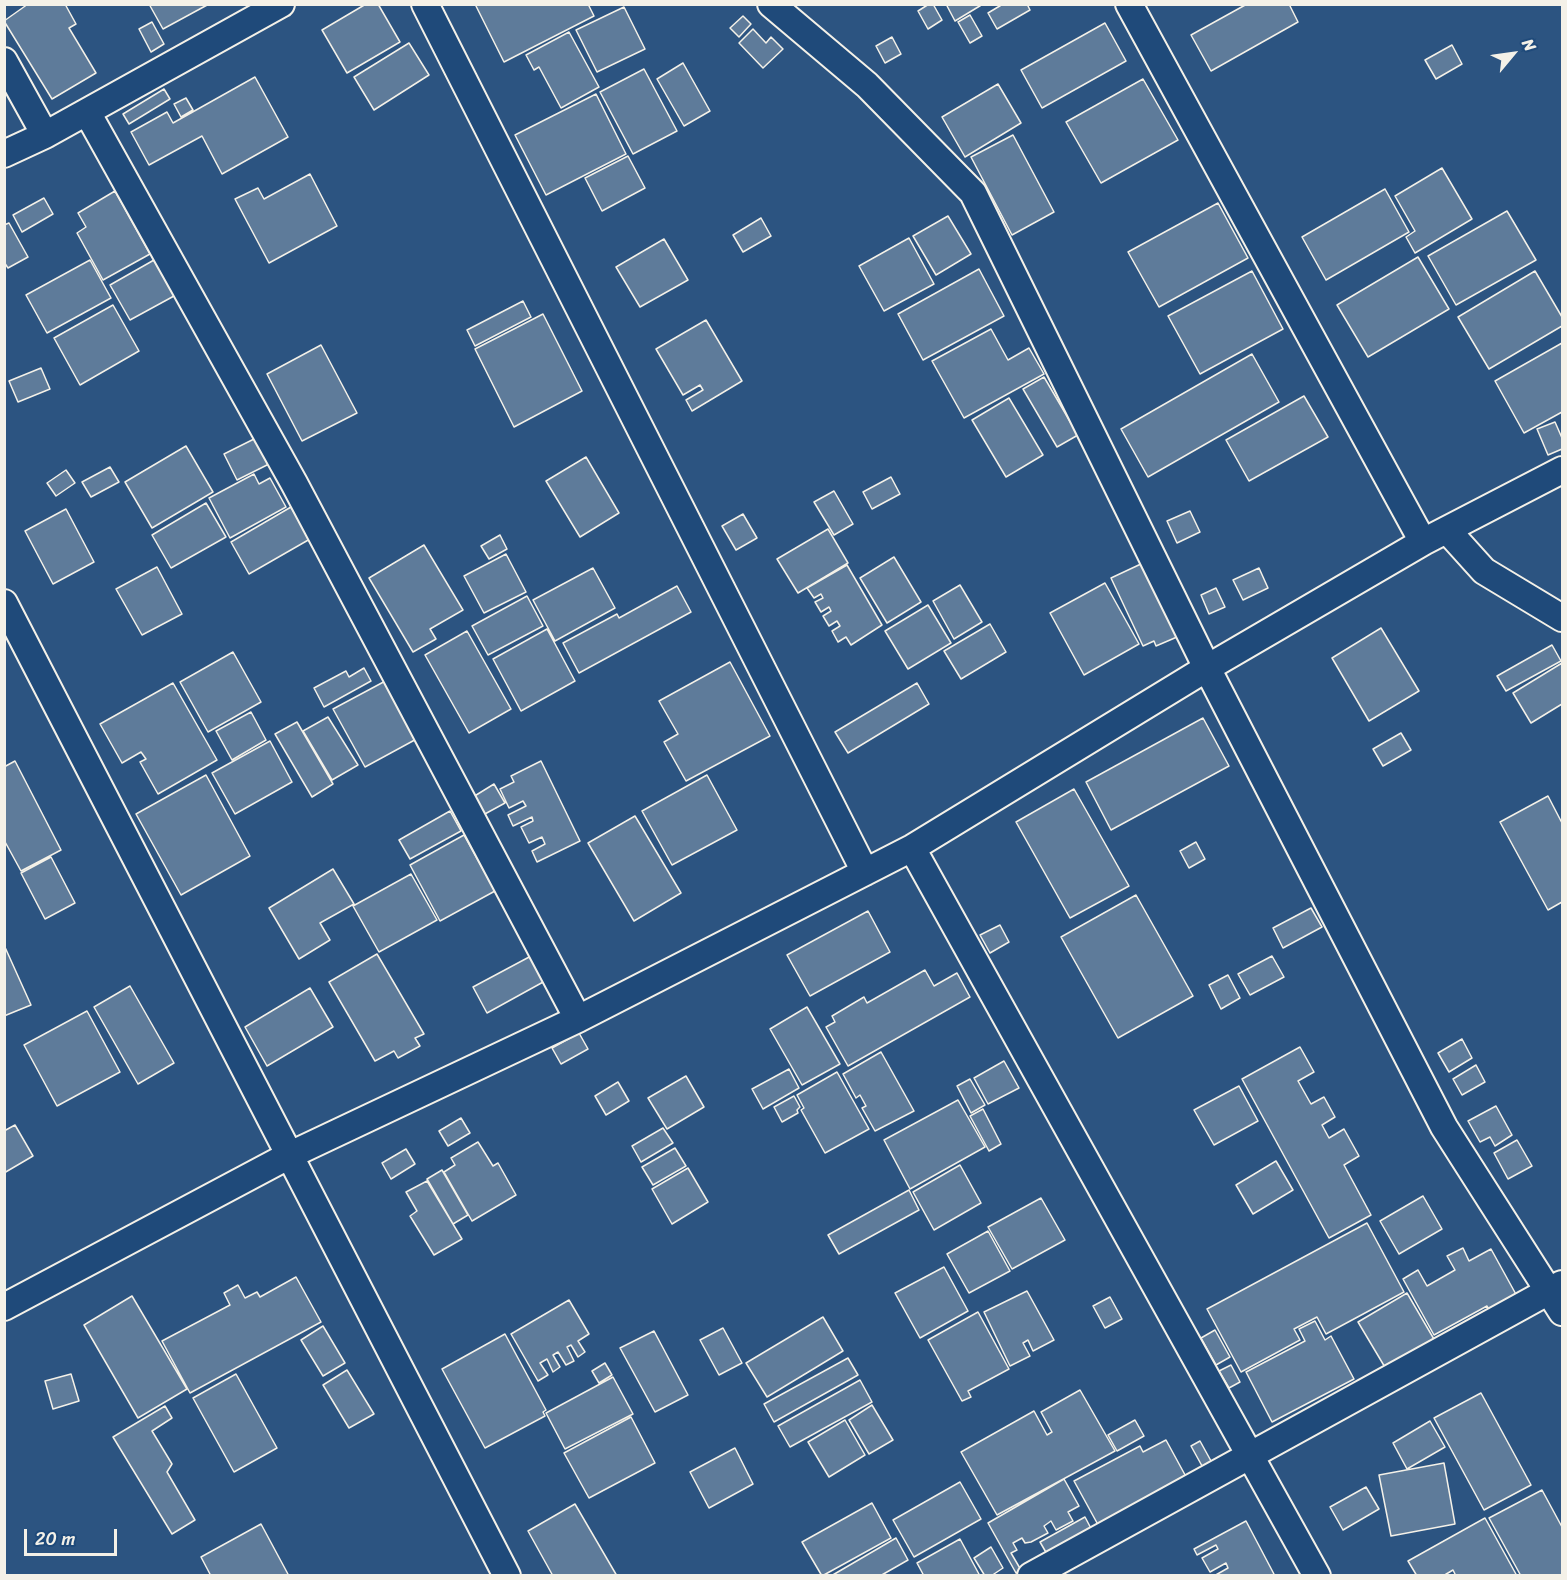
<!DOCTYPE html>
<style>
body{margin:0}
#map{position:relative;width:1567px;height:1580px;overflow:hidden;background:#2c5481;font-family:Sriracha,sans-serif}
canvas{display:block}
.frame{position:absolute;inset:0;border:6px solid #f4f1e8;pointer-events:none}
.north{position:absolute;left:1483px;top:24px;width:60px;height:60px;-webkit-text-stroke:4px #1f4a7a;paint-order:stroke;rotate:61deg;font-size:16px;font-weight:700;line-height:24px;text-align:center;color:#f4f1e8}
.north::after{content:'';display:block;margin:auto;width:21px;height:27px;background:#f4f1e8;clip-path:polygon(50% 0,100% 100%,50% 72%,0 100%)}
.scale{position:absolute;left:24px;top:1529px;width:93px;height:27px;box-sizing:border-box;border:3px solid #f4f1e8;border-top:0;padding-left:8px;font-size:18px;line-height:21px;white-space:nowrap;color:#f4f1e8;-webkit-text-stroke:4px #1f4a7a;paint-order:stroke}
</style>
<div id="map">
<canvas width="1567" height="1580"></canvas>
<div class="frame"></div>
<div class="north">N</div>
<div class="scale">20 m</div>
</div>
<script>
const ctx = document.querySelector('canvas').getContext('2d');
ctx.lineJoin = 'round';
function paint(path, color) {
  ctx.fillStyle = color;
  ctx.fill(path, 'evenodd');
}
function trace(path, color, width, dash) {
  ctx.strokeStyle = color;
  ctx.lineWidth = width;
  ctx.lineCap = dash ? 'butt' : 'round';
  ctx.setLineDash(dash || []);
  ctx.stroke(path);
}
const building = new Path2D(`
 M28 4H65L76 24 69 28 96 73 52 99 4 21Z
 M149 4H209L163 29Z
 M366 4H378L400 42 347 73 322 30Z
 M475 4H588L594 16 504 62Z
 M929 4H933L942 20 928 29 918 11Z
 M946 4H983L955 21Z
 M1003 4H1027L1030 10 997 29 988 13Z
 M1247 4H1289L1298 22 1211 71 1191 35Z
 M624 7 645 49 597 72 576 30Z
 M970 15 982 36 970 43 958 22Z
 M743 16 751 24 739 37 730 28Z
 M152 22 164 44 151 52 139 29Z
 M1105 23 1126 61 1042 108 1021 70Z
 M753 29 766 43 771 37 783 49 763 68 739 43Z
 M569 32 599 87 561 108 539 67 534 70 526 55Z
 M892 37 901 54 885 63 876 46Z
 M409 43 429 75 374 110 354 77Z
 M1452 45 1462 64 1436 79 1425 60Z
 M683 63 710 111 684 126 657 79Z
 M644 69 677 131 633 154 600 92Z
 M255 77 288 137 222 174 202 136 149 165 131 132 167 112 173 123Z
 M1143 79 1178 140 1101 183 1066 122Z
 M998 84 1021 123 965 157 942 117Z
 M164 89 170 99 129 124 123 114Z
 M596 94 626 154 546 195 515 135Z
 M186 98 193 110 181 117 174 104Z
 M1013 135 1054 212 1012 235 971 157Z
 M628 156 645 188 602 211 585 178Z
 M1442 168 1472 219 1415 253 1406 237 1415 231 1395 196Z
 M310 174 337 226 269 263 235 199 258 188 264 199Z
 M1385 189 1409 232 1326 280 1302 237Z
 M115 191 150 254 103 280 77 233 86 227 78 213Z
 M44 198 53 214 22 232 13 215Z
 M1218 203 1248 258 1159 307 1128 252Z
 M1507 211 1536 260 1456 305 1428 256Z
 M948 216 971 254 936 275 913 236Z
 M761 218 771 236 743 252 733 235Z
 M9 223 28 257 8 268 4 262V225Z
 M909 238 934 284 884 311 859 266Z
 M664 239 688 280 640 307 616 267Z
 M1418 257 1449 309 1368 357 1337 305Z
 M90 260 111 298 47 333 26 295Z
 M154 260 174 296 130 320 110 285Z
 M979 269 1004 316 923 360 898 314Z
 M1252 271 1283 329 1200 374 1168 316Z
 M1535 271 1562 317V326L1489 369 1458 317Z
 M523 301 531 317 475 346 467 330Z
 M113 305 139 351 80 385 54 338Z
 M543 314 582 391 514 427 475 349Z
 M706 320 742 381 692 411 686 400 703 390 700 385 683 395 656 349Z
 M991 329 1008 360 1029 348 1044 374 964 418 932 361Z
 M1562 343V412L1524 433 1495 381Z
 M321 345 357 413 302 441 267 374Z
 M1252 354 1279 402 1148 477 1121 429Z
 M41 368 50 389 18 402 9 381Z
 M1044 377 1078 435 1057 447 1023 389Z
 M1304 396 1328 437 1249 481 1226 440Z
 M1009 398 1043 455 1006 477 972 420Z
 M1555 422 1562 438V449L1548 455 1537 429Z
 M258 437 271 463 237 480 224 454Z
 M186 446 213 492 152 528 125 482Z
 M586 457 619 513 580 537 546 481Z
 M110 467 119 482 91 497 82 482Z
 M66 470 75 483 56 496 47 483Z
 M254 474 259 484 270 478 286 507 230 538 209 498Z
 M891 477 900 494 872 509 863 492Z
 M834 491 853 524 834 535 814 502Z
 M206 503 226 537 171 568 152 535Z
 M291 507 310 539 249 574 231 542Z
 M66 509 94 562 53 584 25 531Z
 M1190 511 1200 532 1177 543 1167 521Z
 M743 514 757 538 736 550 722 526Z
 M828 529 848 563 798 593 777 559Z
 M500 535 507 549 489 559 481 546Z
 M424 545 463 610 430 629 436 639 413 652 369 578Z
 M506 554 526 592 484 613 464 576Z
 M894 557 921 602 887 623 860 578Z
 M1143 563 1177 637 1156 646 1154 641 1143 646 1111 578Z
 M847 565 882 625 851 645 846 637 838 642 832 631 840 626 837 621 829 626 823 616 831 611 829 607 821 612 815 602 823 598 821 594 814 598 807 588Z
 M157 567 182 614 142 635 116 589Z
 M593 568 615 608 555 641 533 600Z
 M1259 568 1268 588 1243 600 1233 580Z
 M1105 583 1139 644 1084 675 1050 613Z
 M960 585 982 622 954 639 933 601Z
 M677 586 691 612 579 673 563 643 617 614 619 618Z
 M1216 588 1225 607 1209 614 1201 595Z
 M527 596 543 626 488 655 472 626Z
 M928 605 951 643 908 669 885 631Z
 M990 624 1006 652 961 679 944 651Z
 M1381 628 1419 691 1369 721 1332 658Z
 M547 629 575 681 521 711 493 659Z
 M467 631 511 709 469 733 425 655Z
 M1552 645 1561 661 1506 691 1497 676Z
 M233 652 261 702 208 732 180 682Z
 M730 662 770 736 686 781 664 742 678 734 659 701Z
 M1562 663V704L1531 723 1513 693Z
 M364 668 371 681 324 707 314 688 346 671 349 677Z
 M391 678 422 736 365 767 333 709Z
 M173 683 217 760 158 794 140 762 146 759 141 752 122 763 100 724Z
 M917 683 929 704 848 753 835 732Z
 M251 712 266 740 232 760 216 731Z
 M328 717 358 765 332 780 303 731Z
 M1203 718 1229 766 1111 830 1086 782Z
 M297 722 333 784 312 797 275 734Z
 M1401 733 1411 750 1383 766 1373 749Z
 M270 741 292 782 235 814 212 773Z
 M15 761 61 850 21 871 4 840V767Z
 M541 761 580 841 537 862 532 851 545 844 542 837 529 843 521 827 533 821 532 817 513 826 508 815 526 806 523 801 509 808 500 789 514 782 511 776Z
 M206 775 250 856 181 895 136 814Z
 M707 775 737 830 672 865 642 811Z
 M494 784 505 803 483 815 473 797Z
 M1074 789 1129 886 1070 918 1016 822Z
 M1548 796 1562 823V902L1548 910 1500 822Z
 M450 811 461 831 410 859 399 840Z
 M635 816 681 893 634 921 588 843Z
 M464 835 495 891 440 921 410 865Z
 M1196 842 1205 859 1189 868 1180 851Z
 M51 857 75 903 45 919 21 873Z
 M333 869 354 904 320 923 330 940 299 959 269 908Z
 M411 874 437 920 379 952 353 906Z
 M1136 895 1193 996 1118 1038 1061 937Z
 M1311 908 1322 927 1283 948 1273 928Z
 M868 911 890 952 810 996 787 955Z
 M1000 925 1009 942 990 953 980 935Z
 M4 945 31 1005 4 1016Z
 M377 954 424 1034 415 1038 420 1046 398 1058 394 1051 375 1061 329 982Z
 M531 956 545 981 487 1013 473 987Z
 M1272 956 1284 977 1250 995 1238 974Z
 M925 970 934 986 957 973 970 997 848 1066 826 1027 835 1022 832 1016 864 997 867 1003Z
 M1228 975 1240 998 1221 1009 1209 985Z
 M130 986 174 1063 138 1084 94 1007Z
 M310 988 333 1027 267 1066 245 1027Z
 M807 1007 840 1064 802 1085 770 1029Z
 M87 1011 120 1072 57 1106 24 1045Z
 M579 1033 588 1049 561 1064 552 1048Z
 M1462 1039 1472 1058 1449 1072 1438 1053Z
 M1300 1047 1314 1072 1298 1081 1311 1104 1324 1097 1335 1117 1322 1125 1329 1138 1344 1129 1359 1156 1344 1165 1371 1215 1329 1238 1242 1079Z
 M881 1052 914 1111 875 1131 862 1108 866 1106 860 1095 856 1098 843 1074Z
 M1004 1061 1019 1088 988 1104 974 1078Z
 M1476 1065 1485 1082 1462 1095 1453 1079Z
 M789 1069 799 1088 763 1109 752 1089Z
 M837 1072 869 1129 825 1153 801 1110 804 1108 797 1095Z
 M686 1076 704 1107 667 1129 648 1098Z
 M970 1079 985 1105 971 1113 957 1086Z
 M618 1082 629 1101 606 1115 595 1096Z
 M1239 1086 1258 1121 1214 1145 1194 1110Z
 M794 1096 800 1107 797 1110 798 1113 782 1122 774 1107Z
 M958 1100 985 1147 910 1189 884 1140Z
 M1496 1106 1512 1135 1495 1146 1490 1137 1480 1142 1468 1121Z
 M983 1109 1001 1144 989 1151 970 1116Z
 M461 1118 470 1133 448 1146 439 1131Z
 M15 1125 33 1156 4 1173V1131Z
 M663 1128 673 1143 641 1162 632 1146Z
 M1517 1140 1532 1166 1508 1179 1494 1153Z
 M478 1142 493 1166 498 1163 516 1195 472 1221 444 1172 455 1165 451 1158Z
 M675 1148 686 1166 653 1185 642 1167Z
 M406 1149 415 1164 391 1179 382 1163Z
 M1276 1161 1293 1190 1253 1214 1236 1185Z
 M960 1165 981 1203 934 1230 913 1192Z
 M688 1168 708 1202 672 1224 652 1189Z
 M442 1170 468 1215 453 1224 427 1179Z
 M427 1181 462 1239 434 1255 410 1216 417 1211 406 1192Z
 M909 1190 919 1210 839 1254 828 1235Z
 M1423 1196 1442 1229 1399 1254 1380 1221Z
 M1041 1198 1065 1240 1012 1269 988 1227Z
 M1367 1223 1404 1292 1326 1334 1317 1317 1294 1329 1300 1340 1241 1372 1207 1309Z
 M988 1231 1010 1271 969 1293 947 1254Z
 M1463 1248 1469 1261 1491 1249 1518 1298 1491 1313 1487 1306 1434 1335 1403 1279 1418 1270 1427 1286 1455 1270 1447 1256Z
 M944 1267 968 1311 920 1338 895 1293Z
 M296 1277 321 1322 190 1393 162 1341 230 1305 224 1293 238 1285 245 1298 257 1292 260 1297Z
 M1027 1291 1054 1340 1033 1351 1028 1340 1023 1343 1030 1356 1010 1366 984 1312Z
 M1407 1293 1438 1346 1389 1374 1358 1322Z
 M132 1296 187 1389 138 1418 84 1325Z
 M1110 1297 1122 1319 1105 1328 1093 1306Z
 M569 1300 589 1334 578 1341 585 1352 578 1357 571 1345 567 1347 574 1361 566 1365 558 1352 553 1355 560 1367 553 1372 547 1359 540 1363 548 1375 538 1381 511 1334Z
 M978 1312 1009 1369 968 1391 971 1397 962 1401 928 1340Z
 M823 1317 843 1351 767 1397 746 1363Z
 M1315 1321 1325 1340 1331 1336 1354 1379 1272 1422 1246 1372 1305 1341 1299 1329Z
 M323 1326 345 1363 323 1376 301 1340Z
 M723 1328 742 1363 719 1375 700 1340Z
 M1215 1330 1230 1357 1216 1365 1201 1338Z
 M654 1331 688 1395 655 1412 620 1348Z
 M505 1334 546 1410 543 1412 545 1416 485 1448 442 1369Z
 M848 1358 858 1375 774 1422 764 1404Z
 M605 1363 612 1375 599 1383 592 1371Z
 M1231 1365 1240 1382 1229 1388 1219 1371Z
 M347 1370 374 1414 349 1428 323 1385Z
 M71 1374 79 1401 53 1409 45 1381Z
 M236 1374 277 1448 234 1472 193 1398Z
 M613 1377 633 1414 565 1449 546 1413Z
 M860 1380 872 1402 790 1447 778 1426Z
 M1080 1390 1115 1451 997 1515 961 1452 1034 1411 1047 1435 1052 1432 1041 1412Z
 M1481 1393 1531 1485 1484 1510 1434 1418Z
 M872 1405 893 1440 869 1454 849 1420Z
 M165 1406 172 1418 152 1431 172 1464 167 1472 195 1520 172 1534 113 1437Z
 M631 1417 655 1463 589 1498 564 1453Z
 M845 1420 865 1455 829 1477 808 1442Z
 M1135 1420 1144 1436 1117 1451 1108 1435Z
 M1430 1421 1445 1447 1407 1469 1393 1443Z
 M1166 1440 1190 1484 1102 1532 1074 1481 1140 1446 1143 1452Z
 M1200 1441 1216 1470 1207 1475 1191 1446Z
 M735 1448 753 1484 709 1508 690 1472Z
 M1444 1463 1455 1524 1391 1536 1379 1475Z
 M1064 1479 1079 1506 1068 1512 1073 1521 1056 1530 1051 1521 1044 1526 1048 1533 1031 1542 1025 1543 1022 1538 1013 1543 1017 1550 1011 1553 1021 1570 1016 1573 988 1523Z
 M960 1482 981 1519 914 1557 893 1520Z
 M1366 1487 1379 1509 1343 1530 1330 1507Z
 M1542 1490 1562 1527V1576H1521L1489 1518Z
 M872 1503 891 1538 822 1576 802 1542Z
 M575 1504 617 1576H553L528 1531Z
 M1085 1517 1095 1536 1051 1561 1040 1542Z
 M1485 1518 1517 1576H1456L1453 1570 1443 1576H1417L1408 1561Z
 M1246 1521 1275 1576H1214L1228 1568 1226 1563 1210 1572 1202 1558 1218 1549 1216 1545 1197 1555 1194 1549Z
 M261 1524 289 1576H211L201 1557Z
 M896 1538 908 1560 880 1576H831Z
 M960 1539 980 1576H924L917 1563Z
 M991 1547 1003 1568 991 1576H985L974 1558Z`);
paint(building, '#5e7b9a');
trace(building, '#f4f1e8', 1.5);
const street = new Path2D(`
 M425 4 865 872
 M771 4 867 85 973 193 1207 668 1444 1127 1562 1312
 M1129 4 1423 542
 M4 61 45 135
 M87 112 294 483 578 1019
 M4 154 45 135 281 4
 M1447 530 1484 571 1562 618
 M4 603 507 1576
 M912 848 1317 1576
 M4 1307 288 1156 578 1019 912 848 1207 668 1423 542 1562 470
 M1031 1576 1562 1284`);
trace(street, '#f4f1e8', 30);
trace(street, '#1f4a7a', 26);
</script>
